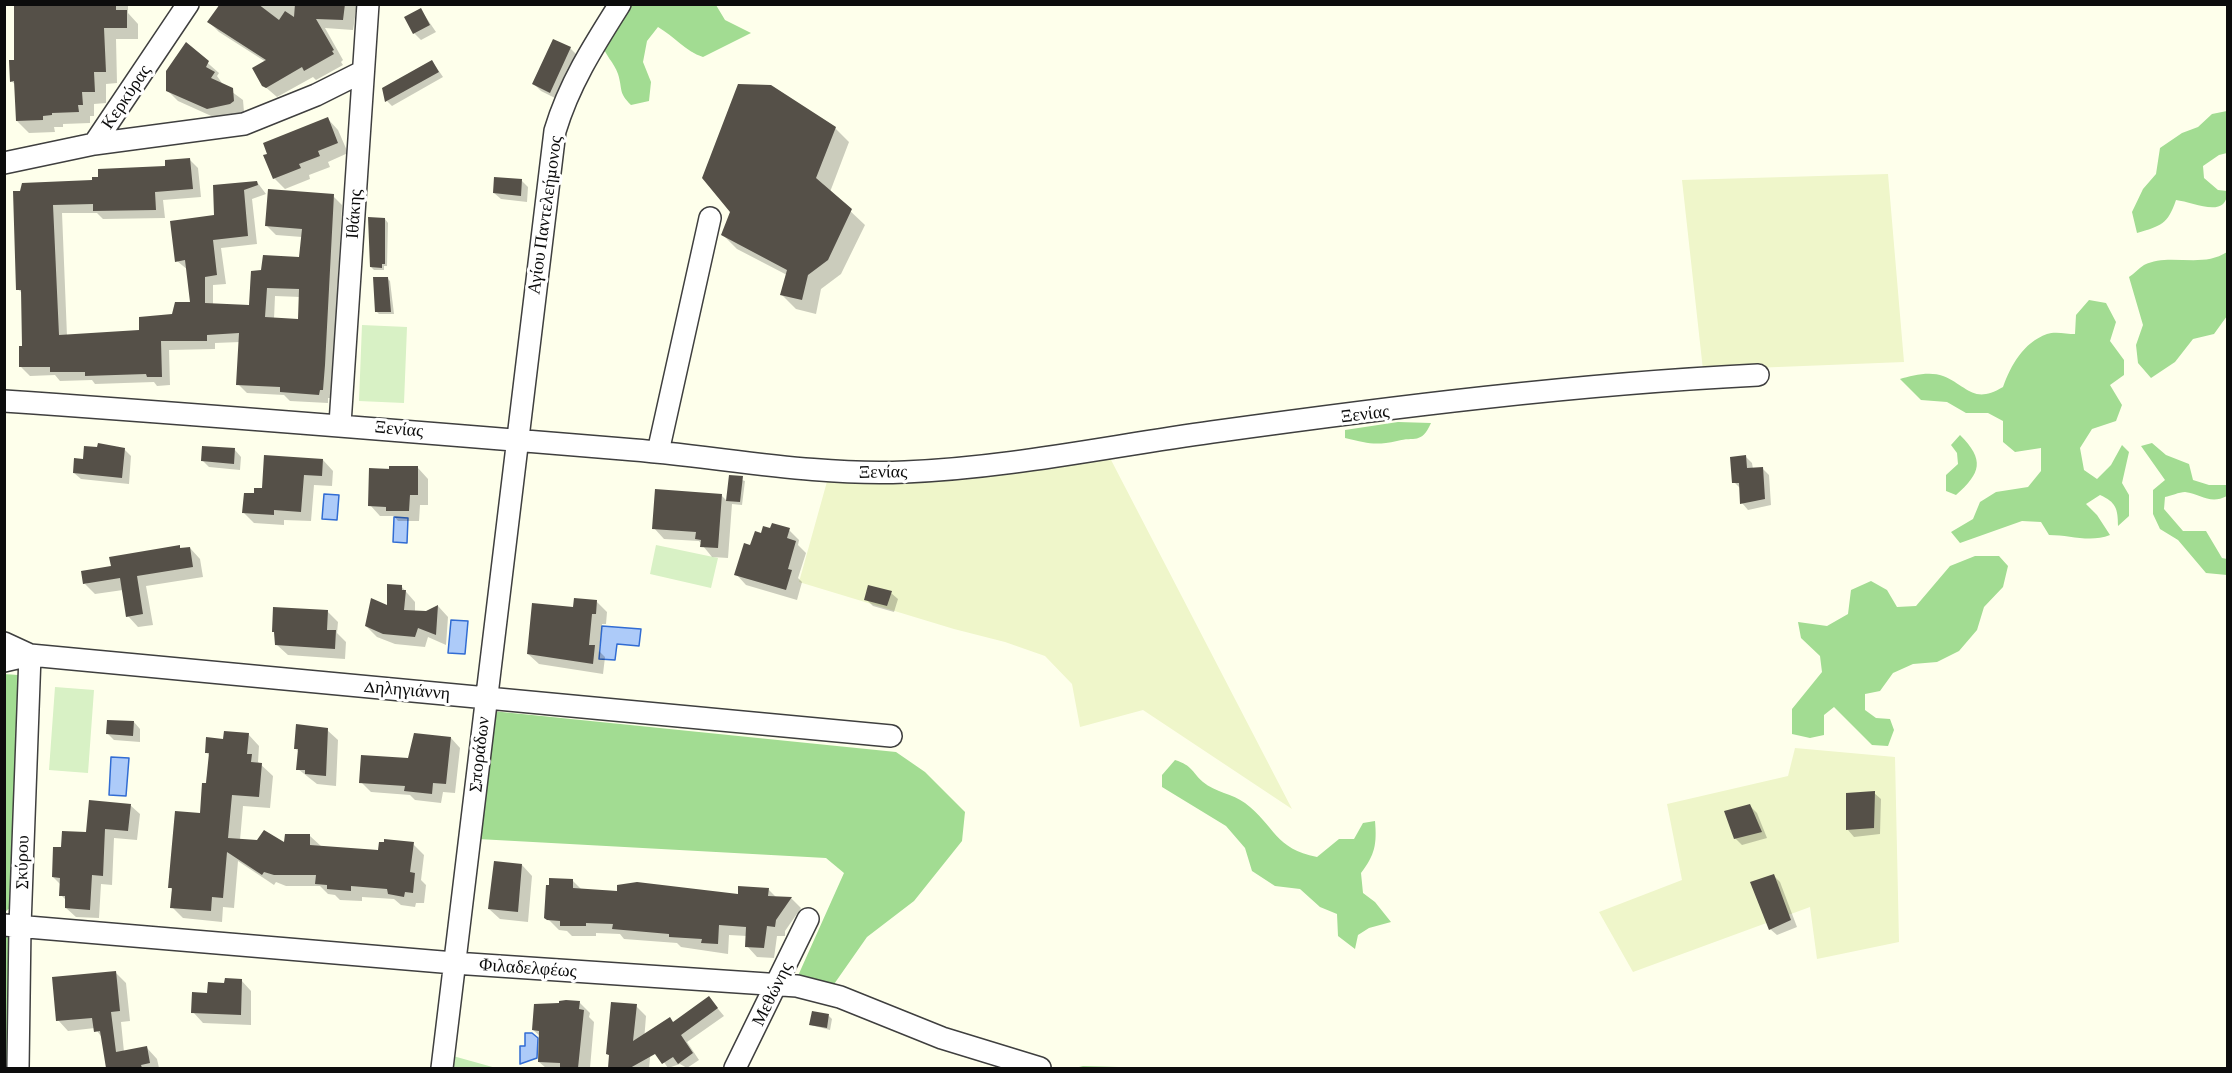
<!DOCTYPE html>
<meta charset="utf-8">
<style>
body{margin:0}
#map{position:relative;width:2232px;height:1073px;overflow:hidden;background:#feffeb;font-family:"Crimson Pro",serif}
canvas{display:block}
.frame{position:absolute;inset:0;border:6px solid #0c0c0c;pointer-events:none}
</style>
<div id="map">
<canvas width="2232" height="1073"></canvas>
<div class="frame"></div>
</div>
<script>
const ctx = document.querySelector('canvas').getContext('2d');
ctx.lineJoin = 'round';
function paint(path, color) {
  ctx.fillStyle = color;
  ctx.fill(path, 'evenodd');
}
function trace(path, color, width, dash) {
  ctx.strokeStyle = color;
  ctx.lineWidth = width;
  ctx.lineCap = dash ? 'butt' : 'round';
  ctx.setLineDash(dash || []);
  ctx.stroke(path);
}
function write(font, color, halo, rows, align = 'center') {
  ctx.font = font + ' "Crimson Pro",serif';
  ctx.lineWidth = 6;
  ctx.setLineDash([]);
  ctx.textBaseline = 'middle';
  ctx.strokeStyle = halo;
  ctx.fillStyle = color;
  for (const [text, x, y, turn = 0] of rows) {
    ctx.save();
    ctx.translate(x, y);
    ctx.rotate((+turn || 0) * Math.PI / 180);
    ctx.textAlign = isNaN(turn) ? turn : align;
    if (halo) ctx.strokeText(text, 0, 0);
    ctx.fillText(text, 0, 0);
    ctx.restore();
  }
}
paint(new Path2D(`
 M1888 174 1904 362 1703 370 1682 180Z
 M1110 458 1292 809 1143 710 1080 727 1072 684 1045 656 1005 642 954 629 799 582 828 478Z
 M1795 748 1895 757 1899 942 1817 959 1810 907 1633 972 1599 912 1682 880 1667 804 1788 776Z`), '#eff6ca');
paint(new Path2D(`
 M453 1056 496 1068H452Z`), '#c3ebb3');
paint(new Path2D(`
 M628 5H716L725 20 751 33 703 57C685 51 675 37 658 27L647 41 643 62 651 82 649 101 631 105C618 92 623 90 618 74 614 62 605 56 602 43Z
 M2227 111V153L2219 155 2203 166 2204 178 2218 190 2227 191C2228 220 2193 202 2176 200 2168 224 2161 226 2137 233L2132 212 2143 189 2156 174 2160 148 2182 133 2198 127 2212 114Z
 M2227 252V316L2214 334 2193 339 2175 362 2151 378 2138 363 2136 345 2143 325 2129 277C2134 274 2139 268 2144 265 2169 252 2201 269 2227 252Z
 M2089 300 2106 303 2116 322 2110 341 2124 360V375L2110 385 2122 405 2116 421 2092 429 2080 448 2084 470 2097 479 2111 465 2122 445 2129 452 2122 483 2129 495V516L2118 526C2118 509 2116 502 2100 495L2086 504 2097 515 2110 535C2090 543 2070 535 2049 535L2041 522 2022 521 1960 543 1951 532 1973 519 1980 502 1996 492 2028 487 2041 471V448L2015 452 2003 442V421L1988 413H1966L1947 402 1921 400 1900 379C1912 375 1931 371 1943 376 1968 386 1973 405 2003 387 2011 365 2023 343 2047 334 2055 331 2067 334 2075 334L2076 315Z
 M1398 422 1431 423C1421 445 1415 436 1397 441 1374 446 1368 443 1345 438V430Z
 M1960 435C1985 460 1981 473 1956 495L1946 491V475L1958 464 1957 453 1951 445Z
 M2152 443 2166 455 2189 464 2193 480 2209 485H2227V496C2210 505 2201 494 2185 492 2179 492 2171 496 2165 497L2164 509 2183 531H2206L2222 558 2227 559V575L2206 573 2178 540 2160 529 2153 514V490L2165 480 2141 446Z
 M1975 556H1999L2008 566 2003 587 1984 607 1977 630 1959 651 1937 662 1913 664 1893 673 1880 691 1865 694V710L1876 718 1890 719 1894 730 1888 746 1872 745 1834 707 1824 715V735L1810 738 1792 734V709L1822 672 1820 656 1801 638 1798 622 1827 626 1848 614 1851 590 1871 581 1887 590 1897 607 1916 606 1950 566Z
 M4 674 18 675 12 906 5 912Z
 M492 711 896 752 925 772 965 812 962 841 914 901 867 937 832 987 797 978 844 873 826 858 478 839Z
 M1175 760C1193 766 1191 771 1203 782 1215 792 1233 794 1245 803 1275 826 1275 849 1317 857L1339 839H1354L1363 823 1375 821C1377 844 1375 855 1361 873L1363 893 1375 902 1391 922 1369 928 1358 935 1355 949 1338 936 1337 914 1320 907 1300 889 1275 886 1252 871 1245 848 1226 826 1162 787V775Z
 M4 936 9 938V1068H4Z
 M1079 1066 1158 1068H1087Z`), '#a2dc92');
paint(new Path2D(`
 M362 325 407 327 404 403 359 401Z
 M656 545 718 558 711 588 650 574Z
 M55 687 94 690 88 773 49 770Z`), '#d8f1c5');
const water = new Path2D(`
 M324 494 339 495 337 520 322 519Z
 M394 517 408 518 407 543 393 542Z
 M451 620 468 621 465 654 448 653Z
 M602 626 641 629 639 646 617 644 615 660 599 659Z
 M111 757 129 758 126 796 109 795Z
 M525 1033H532L538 1038 537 1058 520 1064V1046H525Z`);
paint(water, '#adcbf9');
trace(water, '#316cd3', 1.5);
paint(new Path2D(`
 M16 4H128V13L138 24V39H116L117 83 106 84V103L94 104V116H90V123L63 124V127H54L55 132 29 133 17 121 16 85 11 81 15 61Z
 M357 4 353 30 325 28 343 60 341 62 343 65 316 80 313 77 277 97 263 85 266 62 219 32 209 22 219 8 216 4Z
 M421 10 436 32 421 40 414 33Z
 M186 44 219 73 217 76 224 86 243 100 244 112 241 114 218 119 178 101 167 90Z
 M570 48 577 55 557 99 541 91 534 84Z
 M432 61 443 77 392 106 387 101Z
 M328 119 338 130 348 153 328 162 330 167 309 175 310 179 285 189 274 178Z
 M835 128 849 142 830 192 865 225 841 274 821 289 816 314 796 309 782 295 787 275 737 249 723 235 731 212Z
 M189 159 198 168 201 197 163 200 165 218 103 219 97 213H62L67 336 141 332 192 303 188 270 177 261 216 217 214 186 257 182 266 194 252 199 257 244 221 248 226 284 213 285V304L250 306 263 272 301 259 302 237 276 235 267 226 333 196 342 205 333 375 331 398H328V403L290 401 284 395 247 393 238 384 240 342 215 343V349L169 350 170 385 157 386 154 382 95 384 92 380 60 381 55 375 30 376 21 367 24 348 23 294 18 289 15 193 93 182 167 167ZM275 296 300 297 299 321 274 319Z
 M522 181 528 187 527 202 501 199 494 193Z
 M385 219 388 223 387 266H384V270H374L371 267Z
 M387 278 390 281 394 314H379L376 311Z
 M124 449 131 456 129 484 81 479 74 473 85 461Z
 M235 450 241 457 240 470 209 467 202 460Z
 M1745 456 1752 463 1753 469 1762 468 1769 475 1771 505 1748 510 1742 503 1741 489 1734 482Z
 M323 460 333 471 332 486 314 485 311 521 284 520V525L254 523 244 513 256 495Z
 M418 468 428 479V505H420L419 521H398L394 516H380L370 505 371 469Z
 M730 476 745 481 742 505 732 504 728 558 712 557 699 541 664 539 654 528 721 495 727 501Z
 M789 530 799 540 798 545 806 553 798 578 802 582 797 600 746 585 736 574 762 534Z
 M179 547 182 549 190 548 200 559 203 577 146 586 153 625 138 627 128 616 123 590 95 594 85 584Z
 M401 586 415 602V612H426L438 606 448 617 446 645 428 637 425 647 395 644 377 637 366 626 388 607Z
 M891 593 898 599 894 612 873 606 866 599Z
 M596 601 607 612 606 624H602L599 651 605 657 603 674 539 664 528 654 575 609Z
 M327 611 338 622 337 633 346 642 345 659 288 655 277 645 276 634Z
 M134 722 140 729V742L114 740 108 734Z
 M327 730 338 740 336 786 317 784 298 769 299 752 295 748Z
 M248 734 259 746 258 762 273 776 270 808 243 806 240 840 285 845 310 836 322 847 379 851 413 844 424 855 421 880 426 885 424 903H416L415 907 401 905 394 899 362 897V901L340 900 335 895 328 894 320 886H286L276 882 274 885 238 861 234 908 223 907 222 922 183 918 172 907 173 891 170 887 201 815 210 756 206 752 225 740Z
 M451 738 460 748 455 793 443 792 441 803 415 800 410 795 371 792 361 782Z
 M1874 793 1881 799 1880 834 1854 837 1848 830Z
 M130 805 140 814 137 840 114 838 112 885 101 884 99 918 76 917 66 908 67 901 61 895V885L53 877 62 849Z
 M1750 806 1757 813 1767 838 1742 845 1735 838Z
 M522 865 532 876 528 922 500 919 489 909Z
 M1773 875 1780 882 1797 927 1777 935 1770 929Z
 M573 881 582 890 739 895 768 889 777 898H791L801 908 785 931V936H777L774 958 757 957 747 946V936L729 935 728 954 681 947 677 943 624 939 620 934 596 933V936H572L567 931 559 930 546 917Z
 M115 972 126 983 130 1021 121 1022 124 1052 147 1048 157 1059 159 1068H108L103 1039 95 1028 68 1031 58 1020Z
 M241 980 251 991V1025L203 1023 193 1012 208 994Z
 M709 998 724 1016 687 1042 699 1060 687 1068 680 1064 668 1068 645 1035 674 1023Z
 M579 1002 590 1013 589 1017 594 1022 590 1068H546L539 1062 541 1037 533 1030Z
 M636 1006 646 1016 644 1041 651 1048 649 1068H611V1057L608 1054Z
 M829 1016 832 1019 830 1030 811 1025Z`), '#0003');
paint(new Path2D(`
 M14 4H116V10H127V28H104L106 72H94L95 92H82L83 105H78L79 112 52 113V115L43 116V120L16 121 14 81 10 82 9 60H14Z
 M220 4H258L279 20 285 11 294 17 295 4H345L343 20 316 19 334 50 332 51 334 54 304 71 302 67 266 88 262 86 252 68 266 60 207 22Z
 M421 8 430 25 413 34 404 17Z
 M553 39 571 47 550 93 532 84Z
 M186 42 209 61 206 67 215 72 211 78 233 88 234 101 230 104 207 109 166 91V71Z
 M432 60 439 72 385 102 382 88Z
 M738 84 771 85 836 127 816 178 852 209 828 260 808 275 802 300 780 295 787 270 721 235 730 212 702 178Z
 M328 117 338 143 318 151 320 156 299 164 301 168 273 179 263 155 267 154 263 143Z
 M190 158 193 189 155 192 156 210 93 211V204L53 205 59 335 139 330V317L172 314 175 302H190L185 260 175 262 170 221 214 215 213 185 257 181 258 185 244 190 248 236 213 240 217 275 205 277V303L249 305 251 271 261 270 263 255 299 257 302 229 265 226 268 189 334 194 325 365 323 390H320L319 395 280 392V387L236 385 239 333 207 335V341H161L162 377H147L146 374 85 376V372H50V367H19V346H22L21 290H16L13 191H20L22 183 92 180V177H98V169L165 166V160ZM267 288 299 289 298 319 265 317Z
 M494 177 522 179 521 196 493 193Z
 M368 217 385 218V264H382V268L370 267Z
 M373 277H388L391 312H375Z
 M98 443 125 448 122 478 73 473 74 458 83 459 84 446 97 447Z
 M202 446 235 448 234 464 201 461Z
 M264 455 323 459 322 476 304 475 301 512 274 510V515L242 513 244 493H254V488H262Z
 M1746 455 1747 468 1763 467 1765 499 1740 504 1739 483H1732L1730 457Z
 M389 466H418V495H410L409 511H386V507L368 506 369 468 389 469Z
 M729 475 743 476 740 502 726 501Z
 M655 489 722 494 718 548 700 547 701 540 695 539 696 532 652 529Z
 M772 523 790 528 787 538 796 541 788 569 792 570 786 590 734 575 744 543 750 545 755 531 761 533 763 526 770 528Z
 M180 545V548L190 547 193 567 137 576 143 614 126 617 120 578 83 584 81 571 111 566 109 557Z
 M387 584 402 585V590H406L404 610 426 611 438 605 436 635 418 628 415 637 383 634 365 626 371 598 387 605Z
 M868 585 892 591 887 606 864 600Z
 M574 598 597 600 596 614H592L589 645H595L593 664 527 654 532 603 573 607Z
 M273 607 328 610 327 630H336L335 649 275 645 274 632H272Z
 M107 720 134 721 133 736 106 734Z
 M296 724 328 728 326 776 305 774V770H296L298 749H294Z
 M224 731 249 733 247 754H252L251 762 262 763 259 797 232 795 228 838 257 840 264 830 284 842 285 834H310V845L378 850 379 842H384V839L414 842 410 872 415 873 413 893 405 892 404 897 388 894 387 889 351 886V891L327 889V885L315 884 316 875H274L264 872 262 875 227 852 223 898 212 897 211 911 170 908 172 888H168L175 811 200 813 202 783H206L209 753H205L206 737 223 739Z
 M414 733 451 737 446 784 433 783 432 794 404 791 405 786 359 783 361 755 408 758Z
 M1875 791 1874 828 1846 830V793Z
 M89 800 131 804 128 831 105 829 103 876 92 875 90 910 65 908V896H59L60 878 52 877 53 847H61L62 831 86 832Z
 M1750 804 1762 832 1734 839 1724 811Z
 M494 861 522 864 518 912 488 909Z
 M1774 874 1791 920 1769 930 1750 882Z
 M549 878 573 879V888L617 891V885L637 882 738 894V886L769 888 768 896 792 897 776 920 775 927 767 926 764 948 745 947 746 927 719 925 718 944 701 943 702 939 669 937V934L612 929 613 924 586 923V926H560V921L547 920 544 918 546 885H549Z
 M116 971 120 1011 111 1012 116 1052 147 1046 150 1063 141 1065 142 1068H106L100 1031 94 1032 92 1018 56 1021 52 977Z
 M225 978 242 979 241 1015 191 1013 192 992 207 993 208 982 224 983Z
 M709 996 718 1008 681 1035 693 1053 678 1064 673 1057 662 1064 655 1054 630 1068H608L609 1055 606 1054 611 1002 637 1004 633 1041 670 1017 673 1022Z
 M566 1000 580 1001 579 1009 584 1010 578 1068H560V1063L538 1062 539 1031 532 1030 534 1004 559 1003V1001Z
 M812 1011 829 1014 827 1028 809 1025Z`), '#555048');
const minor = new Path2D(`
 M94 144 244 124 316 95 362 72
 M4 163 94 144 188 4
 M4 401C211 415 417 432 623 449 717 456 810 476 905 472 1008 468 1110 446 1212 432 1393 407 1576 384 1758 375
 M340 424 368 4
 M658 452 710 218
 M4 643 30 655 891 736
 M4 661 30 655 20 926 18 1068
 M4 925 454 963 797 986 840 997 942 1038 1040 1068
 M442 1068 555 131C569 84 594 45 620 4
 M735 1068 808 919`);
trace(minor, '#3f3f3f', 24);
trace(minor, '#fff', 21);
write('18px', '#0c0c0c', '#fff', [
 ["Κερκύρας",126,97,-56],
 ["Ιθάκης",354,214,-86],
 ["Αγίου Παντελεήμονος",545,215,-82],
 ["Ξενίας",1365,414,-7],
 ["Ξενίας",399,429,5],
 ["Ξενίας",883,472,-1],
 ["Δηληγιάννη",407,690,5],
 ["Σποράδων",479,754,-83],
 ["Σκύρου",22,862,-88],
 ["Φιλαδελφέως",528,968,4],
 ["Μεθώνης",772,994,-64]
]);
</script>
